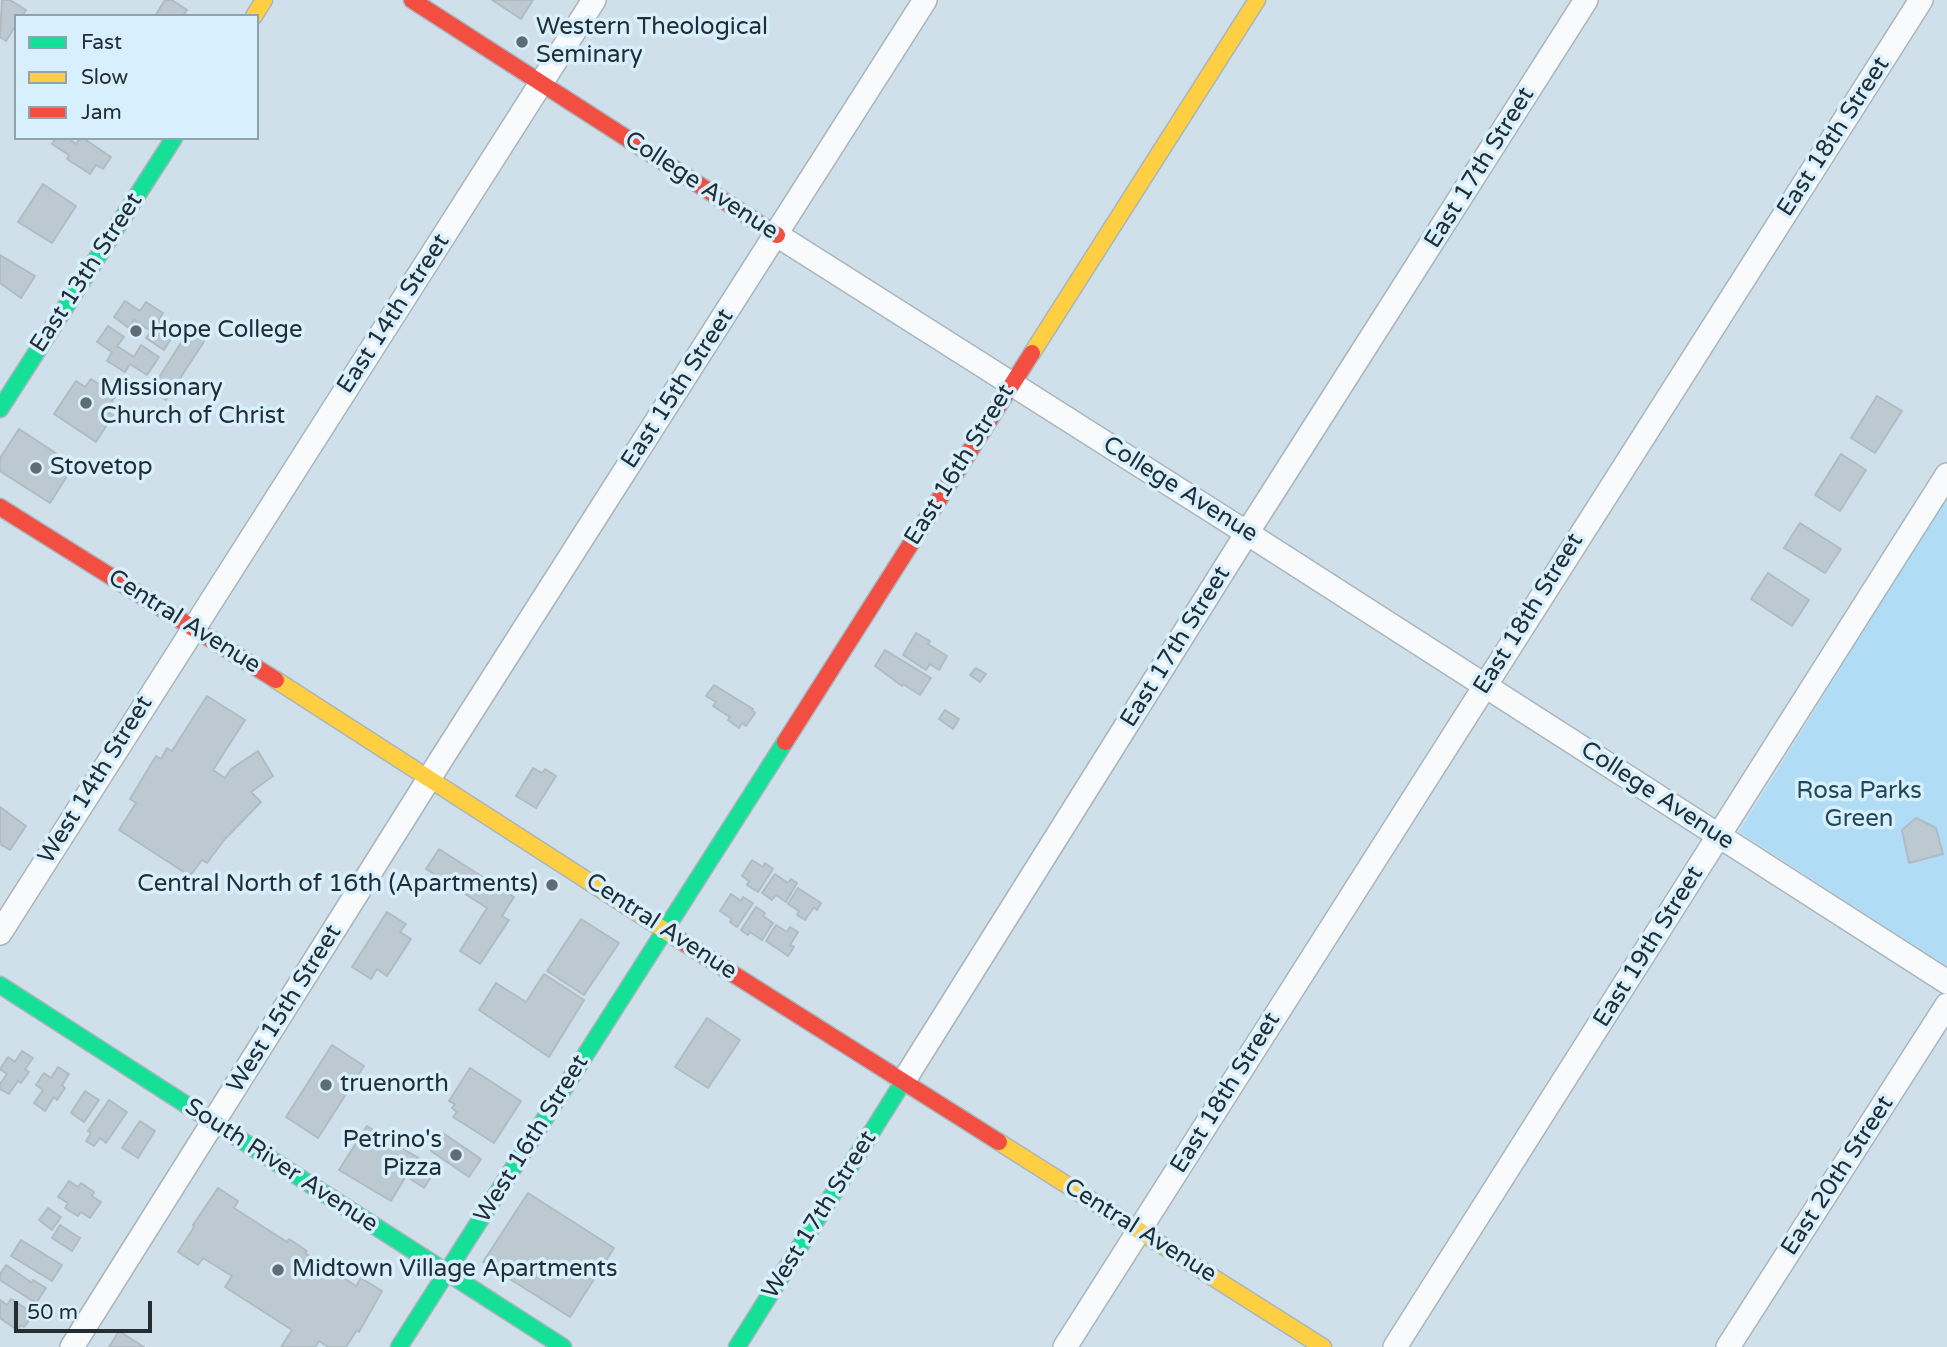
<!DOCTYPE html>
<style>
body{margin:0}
#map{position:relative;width:1947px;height:1347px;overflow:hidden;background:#d0e0ea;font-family:"Varela Round",sans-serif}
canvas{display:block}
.legend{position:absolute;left:14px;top:14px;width:245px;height:126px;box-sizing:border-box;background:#d8f0fe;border:2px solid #8fa2ad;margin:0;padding:9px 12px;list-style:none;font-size:21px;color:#222e34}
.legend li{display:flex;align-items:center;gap:14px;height:35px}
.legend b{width:35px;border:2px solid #8fa2ad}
.scale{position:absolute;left:14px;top:1301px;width:138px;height:32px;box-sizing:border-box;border:4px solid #222e34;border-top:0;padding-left:9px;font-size:21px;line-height:24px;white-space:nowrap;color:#222e34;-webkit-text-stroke:5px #d8f0fe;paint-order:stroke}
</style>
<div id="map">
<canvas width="1947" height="1347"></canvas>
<ul class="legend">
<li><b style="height:9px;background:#16e098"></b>Fast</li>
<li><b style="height:9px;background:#ffcf43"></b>Slow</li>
<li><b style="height:9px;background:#f24e42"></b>Jam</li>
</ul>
<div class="scale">50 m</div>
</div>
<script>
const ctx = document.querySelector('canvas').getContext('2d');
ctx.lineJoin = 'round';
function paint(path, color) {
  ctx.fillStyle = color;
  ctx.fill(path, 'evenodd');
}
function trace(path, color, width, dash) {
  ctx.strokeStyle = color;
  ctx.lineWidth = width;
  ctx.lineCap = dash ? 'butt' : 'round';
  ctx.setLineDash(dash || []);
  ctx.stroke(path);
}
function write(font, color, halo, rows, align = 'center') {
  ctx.font = font + ' "Varela Round",sans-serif';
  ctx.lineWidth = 7;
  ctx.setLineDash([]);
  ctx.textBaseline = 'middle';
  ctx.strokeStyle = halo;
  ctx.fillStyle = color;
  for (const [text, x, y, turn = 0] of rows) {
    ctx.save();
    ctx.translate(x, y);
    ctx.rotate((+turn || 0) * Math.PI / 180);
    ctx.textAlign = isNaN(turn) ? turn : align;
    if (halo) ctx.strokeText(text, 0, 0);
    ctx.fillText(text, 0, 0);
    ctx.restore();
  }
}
paint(new Path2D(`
 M1947 496V965L1946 966 1739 832Z`), '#b0ddf5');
const building = new Path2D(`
 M2 0H10L26 10 22 16H16V25L6 41 0 37Z
 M165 0H172L187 10 183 16H155Z
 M492 0H533L521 19Z
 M56 138H68L76 144 80 138H83L111 157 103 169 96 165 90 174 67 159 69 155 52 144Z
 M43 184 76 206 52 243 18 222Z
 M0 255 35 276 21 298 0 283Z
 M125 301 140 311 146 302 163 313 158 321 175 332 164 350 146 338 151 331 134 320 129 328 114 317Z
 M108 326 124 337 117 346 134 357 141 345 159 357 147 375 130 364 125 372 107 361 112 352 97 342Z
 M191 327 207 337 166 400 151 390Z
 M91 379 116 395 106 411 113 415 96 442 54 414 76 381 85 387Z
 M1877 396 1902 411 1875 453 1851 438Z
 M19 429 74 465 50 503 0 471V458Z
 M1841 454 1866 470 1840 511 1815 495Z
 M1800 523 1841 549 1825 573 1784 548Z
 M1768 573 1809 600 1792 626 1751 599Z
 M916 633 930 641 928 644 947 656 939 670 930 664 926 670 903 655Z
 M885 650 931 678 920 695 903 684 902 686 875 666Z
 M976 668 986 674 980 682 970 675Z
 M714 685 753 709 752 710 755 713 746 726 742 723 739 728 728 720 730 717 713 706 716 702 706 696Z
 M207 696 245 720 213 770 225 778 231 769 258 751 273 776 251 792 261 802 224 840 207 863 202 860 190 876 119 830 136 803 130 799 156 756 161 759 167 748 172 751Z
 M945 710 959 719 953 729 939 719Z
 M533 768 542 773 545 769 556 776 536 808 516 796Z
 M0 807 26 826 10 850 0 844Z
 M1916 818 1936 828 1943 854 1909 863 1902 830Z
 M439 849 514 897 502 916 509 920 480 964 460 951 487 908 426 869Z
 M752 860 763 867 765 863 773 869 758 892 747 885 749 881 742 876Z
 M775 874 788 883 791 879 797 883 786 902 776 895 772 900 762 893Z
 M798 888 821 903 817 910 814 907 805 920 797 915 799 911 788 904Z
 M731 894 741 901 743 897 753 903 737 927 730 922 732 919 720 911Z
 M756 907 765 913 763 916 773 923 762 940 750 932 748 935 741 930Z
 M387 912 406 924 400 932 411 939 387 976 377 969 371 979 352 967Z
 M581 919 619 943 584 995 547 971Z
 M776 925 787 932 790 927 798 932 790 945 794 947 788 956 766 941Z
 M544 974 584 1000 549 1057 479 1010 496 983 526 1002Z
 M707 1018 740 1040 708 1088 675 1067Z
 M332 1045 364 1066 318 1138 286 1117Z
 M22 1051 33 1058 25 1069 29 1072 21 1083 18 1081 9 1094 0 1089V1084L7 1074 0 1069 8 1057 15 1062Z
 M58 1067 69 1074 62 1085 65 1088 57 1100 54 1097 45 1111 34 1103 43 1090 36 1085 44 1073 51 1078Z
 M470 1068 521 1101 494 1143 453 1117 457 1112 452 1108 455 1104 449 1101Z
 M85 1091 99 1100 84 1122 71 1113Z
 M109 1100 127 1112 106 1143 100 1138 94 1146 86 1141 91 1133 88 1131Z
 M140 1121 155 1131 138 1158 122 1148Z
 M367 1126 436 1169 424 1188 406 1176 391 1201 339 1170Z
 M443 1133 481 1159 469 1177 431 1151Z
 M69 1181 78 1187 81 1183 94 1192 92 1196 101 1202 90 1218 81 1212 78 1216 65 1208 68 1203 58 1197Z
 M218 1188 238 1201 234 1208 287 1242 289 1239 307 1251 305 1253 356 1286 361 1278 382 1291 359 1332 357 1330 346 1347H328L319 1341 315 1347H281L292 1330 225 1287 232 1276 203 1258 198 1265 178 1252 194 1227 193 1225Z
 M528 1193 614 1248 570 1317 483 1262Z
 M48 1208 61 1217 52 1230 39 1220Z
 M60 1225 80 1238 72 1251 52 1238Z
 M21 1240 62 1265 52 1281 11 1256Z
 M6 1265 32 1283 33 1280 46 1288 36 1303 0 1280V1274Z
 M11 1299 34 1314 24 1327 21 1325 17 1330 0 1318V1300L7 1305Z
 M119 1331 144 1347H109Z`);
paint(building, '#bdc9d1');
trace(building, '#afbcc4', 2);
const street = new Path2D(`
 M777 235 1247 533 1947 982
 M0 933 594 0
 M903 1082 1247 533 1586 0
 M72 1347 442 758 925 0
 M1065 1347 1921 0
 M1395 1347 1947 475
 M1728 1347 1947 1005`);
const fast = new Path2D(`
 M0 409 174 138
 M0 985 563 1347
 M399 1347 785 742
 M737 1347 903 1082`);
const slow = new Path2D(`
 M254 16 264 0
 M1032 353 1257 0
 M276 680 681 941
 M999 1142 1323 1347`);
const jam = new Path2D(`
 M412 0 777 235
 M0 507 276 680
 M785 742 1032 353
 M681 941 999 1142`);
trace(street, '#a8b5bc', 26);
trace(fast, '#a8b5bc', 19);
trace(slow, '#a8b5bc', 19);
trace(jam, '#a8b5bc', 19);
trace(street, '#f8fafc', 23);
trace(fast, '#16e098', 16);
trace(slow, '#ffcf43', 16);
trace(jam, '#f24e42', 16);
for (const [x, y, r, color] of [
 [522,42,7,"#5f6c74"],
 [136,331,7,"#5f6c74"],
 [86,403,7,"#5f6c74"],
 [36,468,7,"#5f6c74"],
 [552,885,7,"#5f6c74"],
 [326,1085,7,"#5f6c74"],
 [456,1155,7,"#5f6c74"],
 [278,1270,7,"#5f6c74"]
]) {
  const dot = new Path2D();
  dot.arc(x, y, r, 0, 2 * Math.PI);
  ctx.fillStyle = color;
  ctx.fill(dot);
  trace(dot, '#d8f0fe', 2.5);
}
write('24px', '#222e34', '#d8f0fe', [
 ["Western Theological",536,28],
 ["Seminary",536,56],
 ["Hope College",150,331],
 ["Missionary",100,389],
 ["Church of Christ",100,417],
 ["Stovetop",50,468],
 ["Central North of 16th (Apartments)",538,885,"right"],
 ["truenorth",340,1085],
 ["Petrino's",442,1141,"right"],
 ["Pizza",442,1169,"right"],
 ["Midtown Village Apartments",292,1270]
], 'left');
write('24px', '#222e34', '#d8f0fe', [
 ["East 18th Street",1834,137,-57],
 ["East 17th Street",1480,168,-58],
 ["College Avenue",701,186,33],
 ["East 13th Street",87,273,-57],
 ["East 14th Street",394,314,-57],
 ["East 15th Street",678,389,-57],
 ["East 16th Street",960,465,-58],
 ["College Avenue",1180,490,32],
 ["East 18th Street",1529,614,-58],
 ["Central Avenue",184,622,32],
 ["East 17th Street",1176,647,-58],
 ["West 14th Street",96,780,-58],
 ["College Avenue",1657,796,33],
 ["Central Avenue",661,927,33],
 ["East 19th Street",1649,947,-58],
 ["West 15th Street",285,1009,-58],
 ["East 18th Street",1226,1093,-58],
 ["West 16th Street",532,1139,-58],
 ["South River Avenue",281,1166,33],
 ["East 20th Street",1838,1176,-57],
 ["West 17th Street",820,1215,-58],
 ["Central Avenue",1140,1231,32]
]);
write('24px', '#1e495c', '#d8f0fe', [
 ["Rosa Parks",1859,792],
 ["Green",1859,820]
]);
</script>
